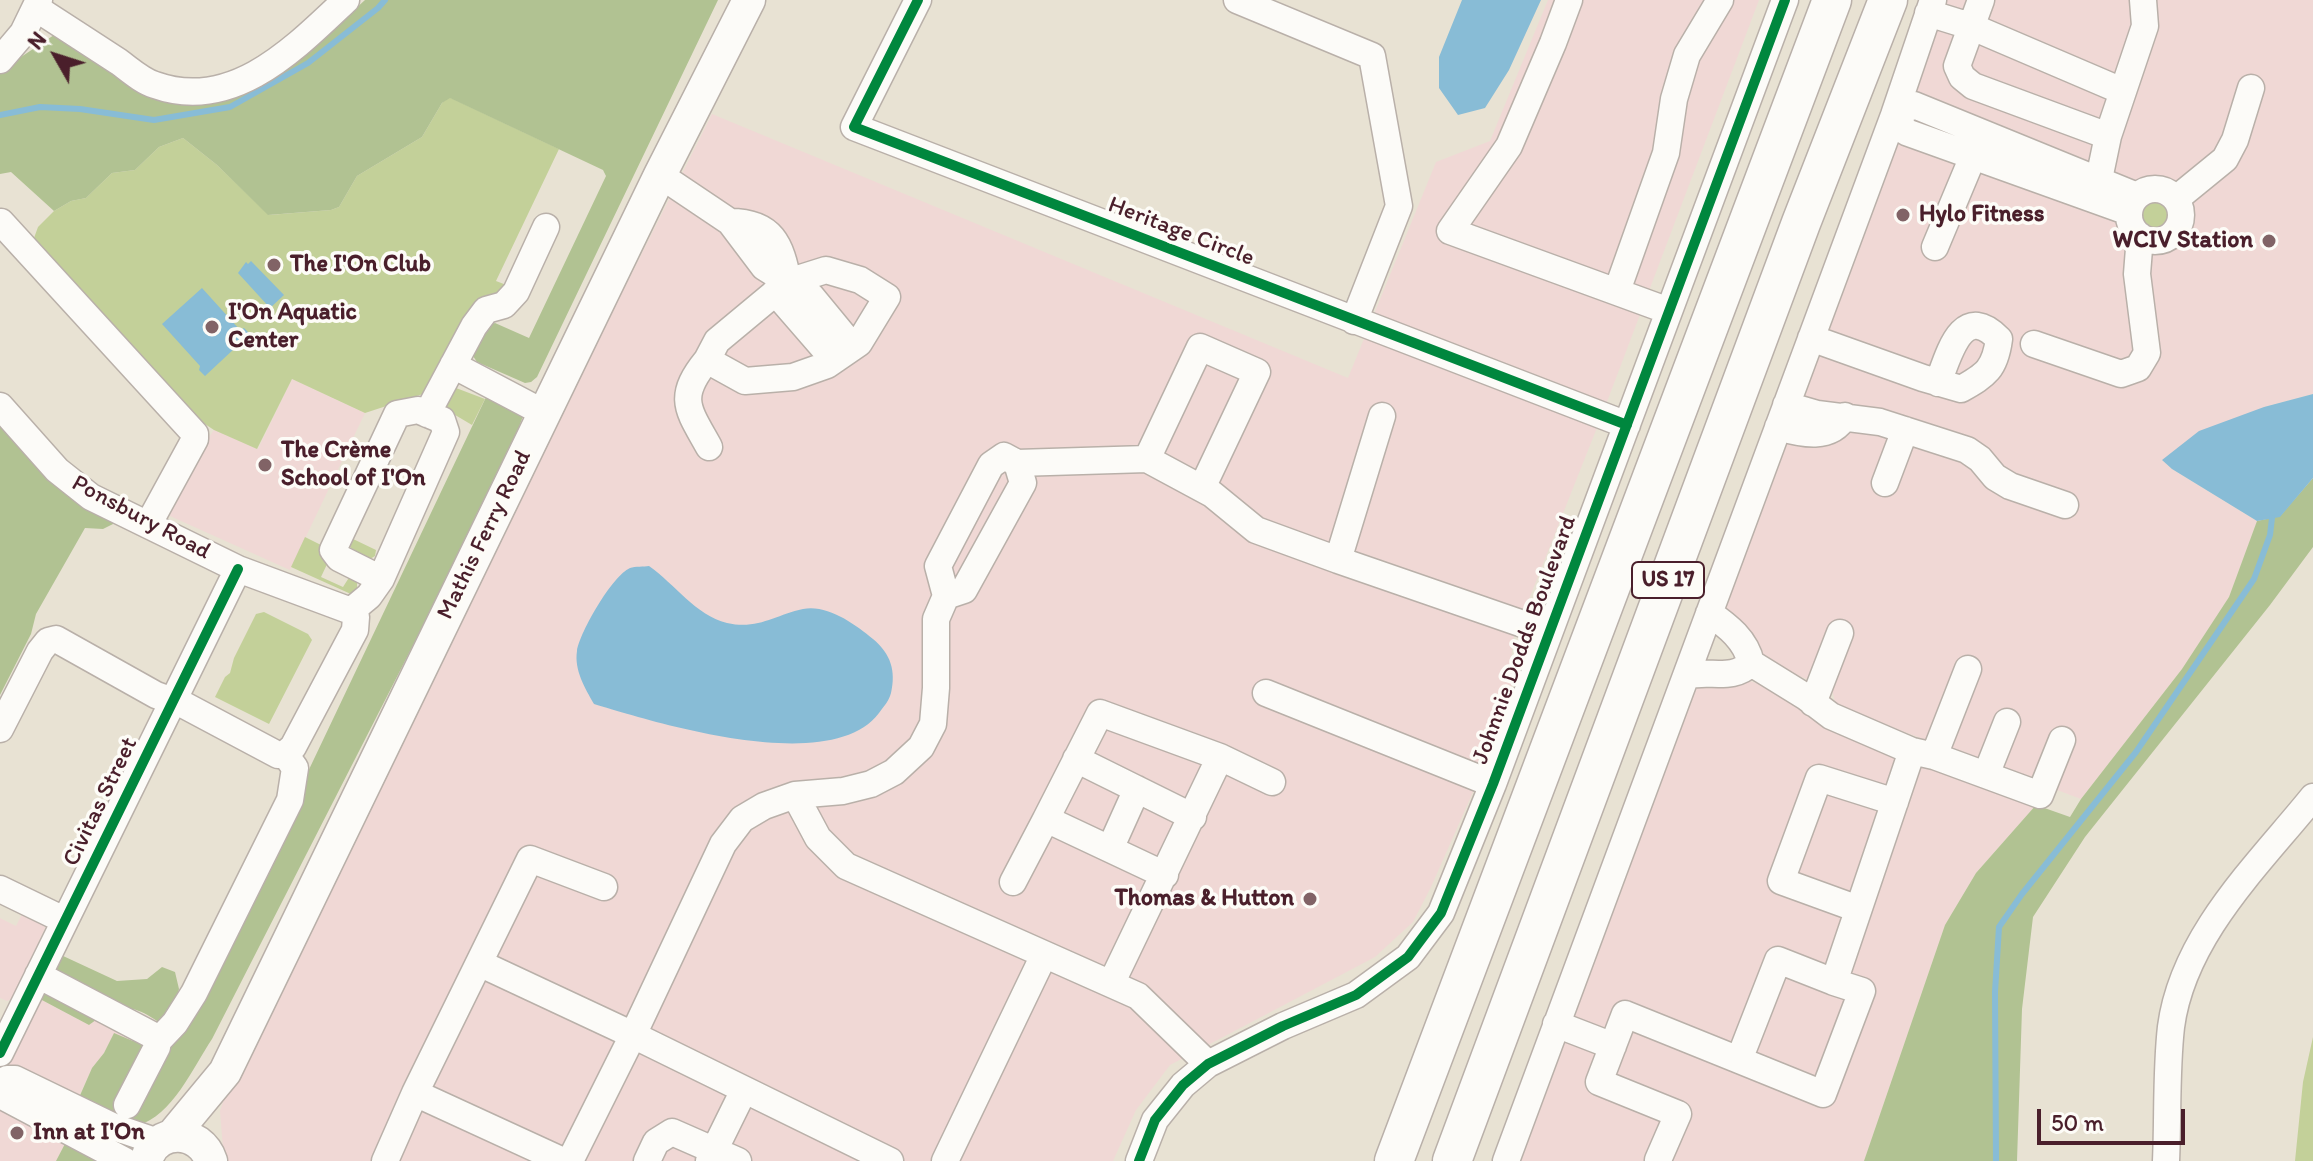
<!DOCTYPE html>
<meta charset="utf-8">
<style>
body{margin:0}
#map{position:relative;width:2313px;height:1161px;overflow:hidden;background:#e8e2d3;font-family:Itim,sans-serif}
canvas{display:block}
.north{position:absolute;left:16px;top:16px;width:80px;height:80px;-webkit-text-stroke:6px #fdfcf7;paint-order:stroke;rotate:309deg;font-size:22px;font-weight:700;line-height:32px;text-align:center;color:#4a1f2b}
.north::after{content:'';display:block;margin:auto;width:28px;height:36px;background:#4a1f2b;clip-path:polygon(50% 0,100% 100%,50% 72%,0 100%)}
.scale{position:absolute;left:2037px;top:1109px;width:148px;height:36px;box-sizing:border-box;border:4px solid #4a1f2b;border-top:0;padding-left:10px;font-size:24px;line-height:28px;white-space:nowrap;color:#4a1f2b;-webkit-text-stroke:6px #fdfcf7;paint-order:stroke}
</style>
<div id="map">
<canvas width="2313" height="1161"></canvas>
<div class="north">N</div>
<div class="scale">50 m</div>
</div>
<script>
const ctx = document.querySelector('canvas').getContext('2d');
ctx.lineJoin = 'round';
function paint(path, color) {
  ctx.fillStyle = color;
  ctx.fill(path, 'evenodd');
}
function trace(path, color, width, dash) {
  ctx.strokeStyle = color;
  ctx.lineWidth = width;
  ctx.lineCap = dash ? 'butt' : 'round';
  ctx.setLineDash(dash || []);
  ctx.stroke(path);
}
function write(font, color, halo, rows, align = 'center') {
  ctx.font = font + ' Itim,sans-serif';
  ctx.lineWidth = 7;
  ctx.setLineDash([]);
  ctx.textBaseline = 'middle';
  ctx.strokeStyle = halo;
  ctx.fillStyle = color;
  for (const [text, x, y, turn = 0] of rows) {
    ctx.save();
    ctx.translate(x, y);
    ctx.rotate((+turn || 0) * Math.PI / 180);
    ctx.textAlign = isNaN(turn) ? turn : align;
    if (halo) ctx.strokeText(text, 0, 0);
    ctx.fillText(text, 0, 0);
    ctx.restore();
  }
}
paint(new Path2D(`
 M1548 0H1759L1602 415 1512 642 1511 706 1431 887 1413 922 1375 957 1170 1065 1136 1110 1113 1161H224L220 1111 239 1054 712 114 1348 378 1436 162 1490 141Z
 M1944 0H2313V394L2264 407 2162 460 2172 469 2257 521 2229 597 2182 669 2081 799 1844 709 1835 702 1832 689 1769 664 1715 614 1897 138 2062 194 1908 97Z
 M292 379 365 413 290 570 170 516 165 510 170 493 214 430 258 449Z
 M1700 679 1732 684 1750 681 1764 686 1817 720 2036 805 1976 873 1945 925 1864 1161H1511L1687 691Z
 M22 914 45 921 46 926 13 998 7 1001 0 998V918L16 926Z
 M40 999 89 1025 108 1010 126 1006 154 1019 173 1033 166 1044 133 1041 114 1034 104 1053 92 1068 76 1103 8 1066Z
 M0 1102 68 1138 56 1161H0Z`), '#f0d8d5');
paint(new Path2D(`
 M449 97 559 149 496 281 509 286 470 311 460 323 426 393 365 413 292 379 257 449 214 430 199 420 30 249 38 227 54 211 71 201 86 198 112 173 135 170 159 147 183 138 217 165 269 215 331 210 339 207 357 176 422 137 442 103Z
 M2140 214a15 15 0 1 1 30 0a15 15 0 1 1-30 0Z
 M456 388 485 399 472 425 445 409Z
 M305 537 325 547 321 557 329 560 321 577 343 587 350 576 357 579V591L353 595 291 567Z
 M351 538 376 550 375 556 370 559 351 548 347 541Z
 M264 612 308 634 312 640 269 724 215 697 225 677 230 673 234 658 256 614Z
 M2313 1037V1161H2295L2303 1082Z`), '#c3d099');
paint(new Path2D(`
 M365 0H718L537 377 531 382 525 383 477 362 473 356 487 326 495 323 529 338 606 176 603 170 450 98 442 103 422 137 357 176 339 207 331 210 268 215 217 165 183 138 159 147 135 170 112 173 86 198 71 201 54 211 11 172 0 174V71L57 33 216 101 302 58Z
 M488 393 523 416 518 430 427 618 212 1039C192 1069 173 1115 137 1126L78 1100 92 1068 104 1053 114 1033 133 1041 166 1044 173 1032C138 1007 125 997 89 1025L40 999 61 955 117 981 147 979 162 967 175 972 179 989 175 1005 207 984Z
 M0 424 116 514 113 524 103 529 85 528 36 614 31 634 0 695Z
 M2313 478V547L2270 605 2085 837 2033 917 2022 1009 2017 1161H1864L1945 925 1976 873 2036 805 2070 817 2081 799 2182 669 2229 597 2257 521 2280 516Z
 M68 1138 110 1161H56Z`), '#b1c292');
paint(new Path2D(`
 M1462 0H1541L1509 70 1485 108 1458 115 1439 88V57Z
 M251 261 284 295 270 308 238 273 246 262 248 264Z
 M202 288 240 330 244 328 250 334 205 376 199 370 200 366 162 324Z
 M2313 394V478L2280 517 2257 521 2172 469 2162 460 2199 431 2264 407Z
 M649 566C675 584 695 615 727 623 758 630 775 615 803 609 827 604 855 624 873 639 891 654 896 671 891 693 889 701 884 706 879 713 831 777 657 723 594 704 585 688 574 670 577 651 580 632 612 576 630 568 635 566 644 567 649 566Z`), '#88bcd6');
trace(new Path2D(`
 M0 115 40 107 80 109 154 120 230 107 308 63 378 8 385 0
 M1996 1161 1995 992 1999 927 2022 894 2136 752 2254 579 2270 535 2272 518`), '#88bcd6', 6);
const minor = new Path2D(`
 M918 0 854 127 1627 425
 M1237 0 1372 56 1399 206 1354 321
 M1569 0 1553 43 1509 146 1450 231 1669 311
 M1981 0 1957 66 1962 77 1973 86 2108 136
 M36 8C64 26 91 44 119 62 130 70 142 81 155 85 233 113 295 48 346 0
 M1928 13 1970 26 2122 91
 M0 60 23 33 39 0
 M1894 115 1914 105 2137 196
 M1894 115 1906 132 2129 212
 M660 175 730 222 764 267 788 282C781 244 772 222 730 222
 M2099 179 2108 136 2145 26 2143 0
 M2129 215a26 26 0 1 1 52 0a26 26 0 1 1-52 0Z
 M2176 199 2225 159 2235 140 2251 88
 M1 222 195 434V439L148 525
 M1935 247 1979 142
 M826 270 860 280 887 297 859 343 827 365 793 377 745 381 707 360 717 341 788 282Z
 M788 282 811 296 853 347
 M1617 291 1666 153 1674 99 1687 55 1720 0
 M775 292 834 360
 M1811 338 1923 378 1961 389C1986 375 1995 369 1999 339 1962 301 1949 354 1938 383
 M2034 344 2121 374 2138 368 2147 353 2137 274 2140 236
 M707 360C676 398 688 409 709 447
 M453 365 544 413
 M1786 405 1817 414 1880 422 1967 450 1980 459 1995 477 2010 486 2065 505
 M0 406 57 470 91 497 238 569 351 611
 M427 414 474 326 486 310 504 305 516 292 546 227
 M1382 416 1338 560 1549 633
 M1778 427C1802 434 1831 441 1845 416
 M1017 463 1147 459
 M1885 483 1905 430
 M1202 488 1257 372 1200 347 1147 459 1212 494 1256 530 1338 560
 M351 611 369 596 381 579 446 432 442 420 418 410 397 414 333 550 339 558 381 579
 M1686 676C1709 669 1732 682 1751 663
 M1266 693 1493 784
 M1813 703 1840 633
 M0 729 40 651 48 641 56 639 156 695 184 705 278 755 285 754 293 747 355 630 356 617 351 611
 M1912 751 1934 756 2040 795 2062 740
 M1934 756 1968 669
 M1076 759 1193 817
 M1986 775 2007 722
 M795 795 818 838 846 866 1138 996 1208 1064
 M1046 819 1100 713 1220 757
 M1110 849 1137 789
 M1013 882 1046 819 1165 875
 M0 889 64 920
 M1858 909 1781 881 1819 778 1895 802
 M479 963 633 1035 570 1161
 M38 975 154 1036 158 1041 157 1047 127 1105
 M1111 984 1220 757 1272 782
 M1556 1024 1613 1046
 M158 1041 175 1023 194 993 290 800 295 768 285 754
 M0 1053 238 569
 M1739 1060 1823 1094 1862 991 1834 982
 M0 1084 7 1079H15L114 1127 158 1142
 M0 1085 4 1097 125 1161
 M415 1093 530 859 604 887
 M1658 1160 1678 1114 1599 1082 1625 1014 1739 1060 1778 960 1834 982 1912 751 1831 716 1806 697 1751 663C1746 640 1728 626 1709 613
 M385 1161 415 1093 563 1161
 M647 1161 656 1142 672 1132 738 1161
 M709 1161 744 1090
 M890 1161 633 1035 723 844 742 819 764 806 795 795 843 791 871 784 894 772 921 747 933 724 936 688V619L946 596 938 566 991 465 1004 456 1017 463 1023 483 964 590 946 596
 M945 1161 1044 955
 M1139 1161 1155 1120 1183 1085 1208 1064 1283 1026 1356 995 1408 957 1441 913 1493 784 1785 0
 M1506 1161 1894 115 1933 0
 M2166 1161C2168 1117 2166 1071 2171 1027 2183 936 2258 865 2313 797`);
const major = new Path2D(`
 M172 1136 225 1072 660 175 749 0
 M146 1161C156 1127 200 1128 211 1161`);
const highway = new Path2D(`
 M1394 1161 1832 0
 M1452 1161 1801 223 1888 0`);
trace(minor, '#b9b0a9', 29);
trace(major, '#b9b0a9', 35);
trace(highway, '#b9b0a9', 41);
trace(minor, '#fcfbf8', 26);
trace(major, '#fcfbf8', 32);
trace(highway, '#fcfbf8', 38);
trace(new Path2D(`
 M918 0 854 127 1627 425
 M0 1053 238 569
 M1139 1161 1155 1120 1183 1085 1208 1064 1283 1026 1356 995 1408 957 1441 913 1493 784 1785 0`), '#00873e', 10);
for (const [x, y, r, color] of [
 [1903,215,8,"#816366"],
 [2269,241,8,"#816366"],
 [274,265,8,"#816366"],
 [212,327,8,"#816366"],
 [265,465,8,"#816366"],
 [1310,899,8,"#816366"],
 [17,1133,8,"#816366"]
]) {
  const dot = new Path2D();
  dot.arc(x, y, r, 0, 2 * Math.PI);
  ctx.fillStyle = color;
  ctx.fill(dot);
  trace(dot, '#fdfcf7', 3);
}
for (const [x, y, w] of [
 [1668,580,72]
]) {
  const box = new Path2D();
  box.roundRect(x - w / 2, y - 18, w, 36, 6);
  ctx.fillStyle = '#fdfcf7';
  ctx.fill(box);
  trace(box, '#4a1f2b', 2);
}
write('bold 22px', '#4a1f2b', null, [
 ["US 17",1668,580]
]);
write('bold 24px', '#4a1f2b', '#fdfcf7', [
 ["Hylo Fitness",1919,215],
 ["WCIV Station",2253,241,"right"],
 ["The I'On Club",290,265],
 ["I'On Aquatic",228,313],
 ["Center",228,341],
 ["The Crème",281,451],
 ["School of I'On",281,479],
 ["Thomas & Hutton",1294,899,"right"],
 ["Inn at I'On",33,1133]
], 'left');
write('24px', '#4a1f2b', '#fdfcf7', [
 ["Heritage Circle",1181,232,21],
 ["Ponsbury Road",141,518,28],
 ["Mathis Ferry Road",485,535,-64],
 ["Johnnie Dodds Boulevard",1525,640,-70],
 ["Civitas Street",101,802,-64]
]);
</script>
